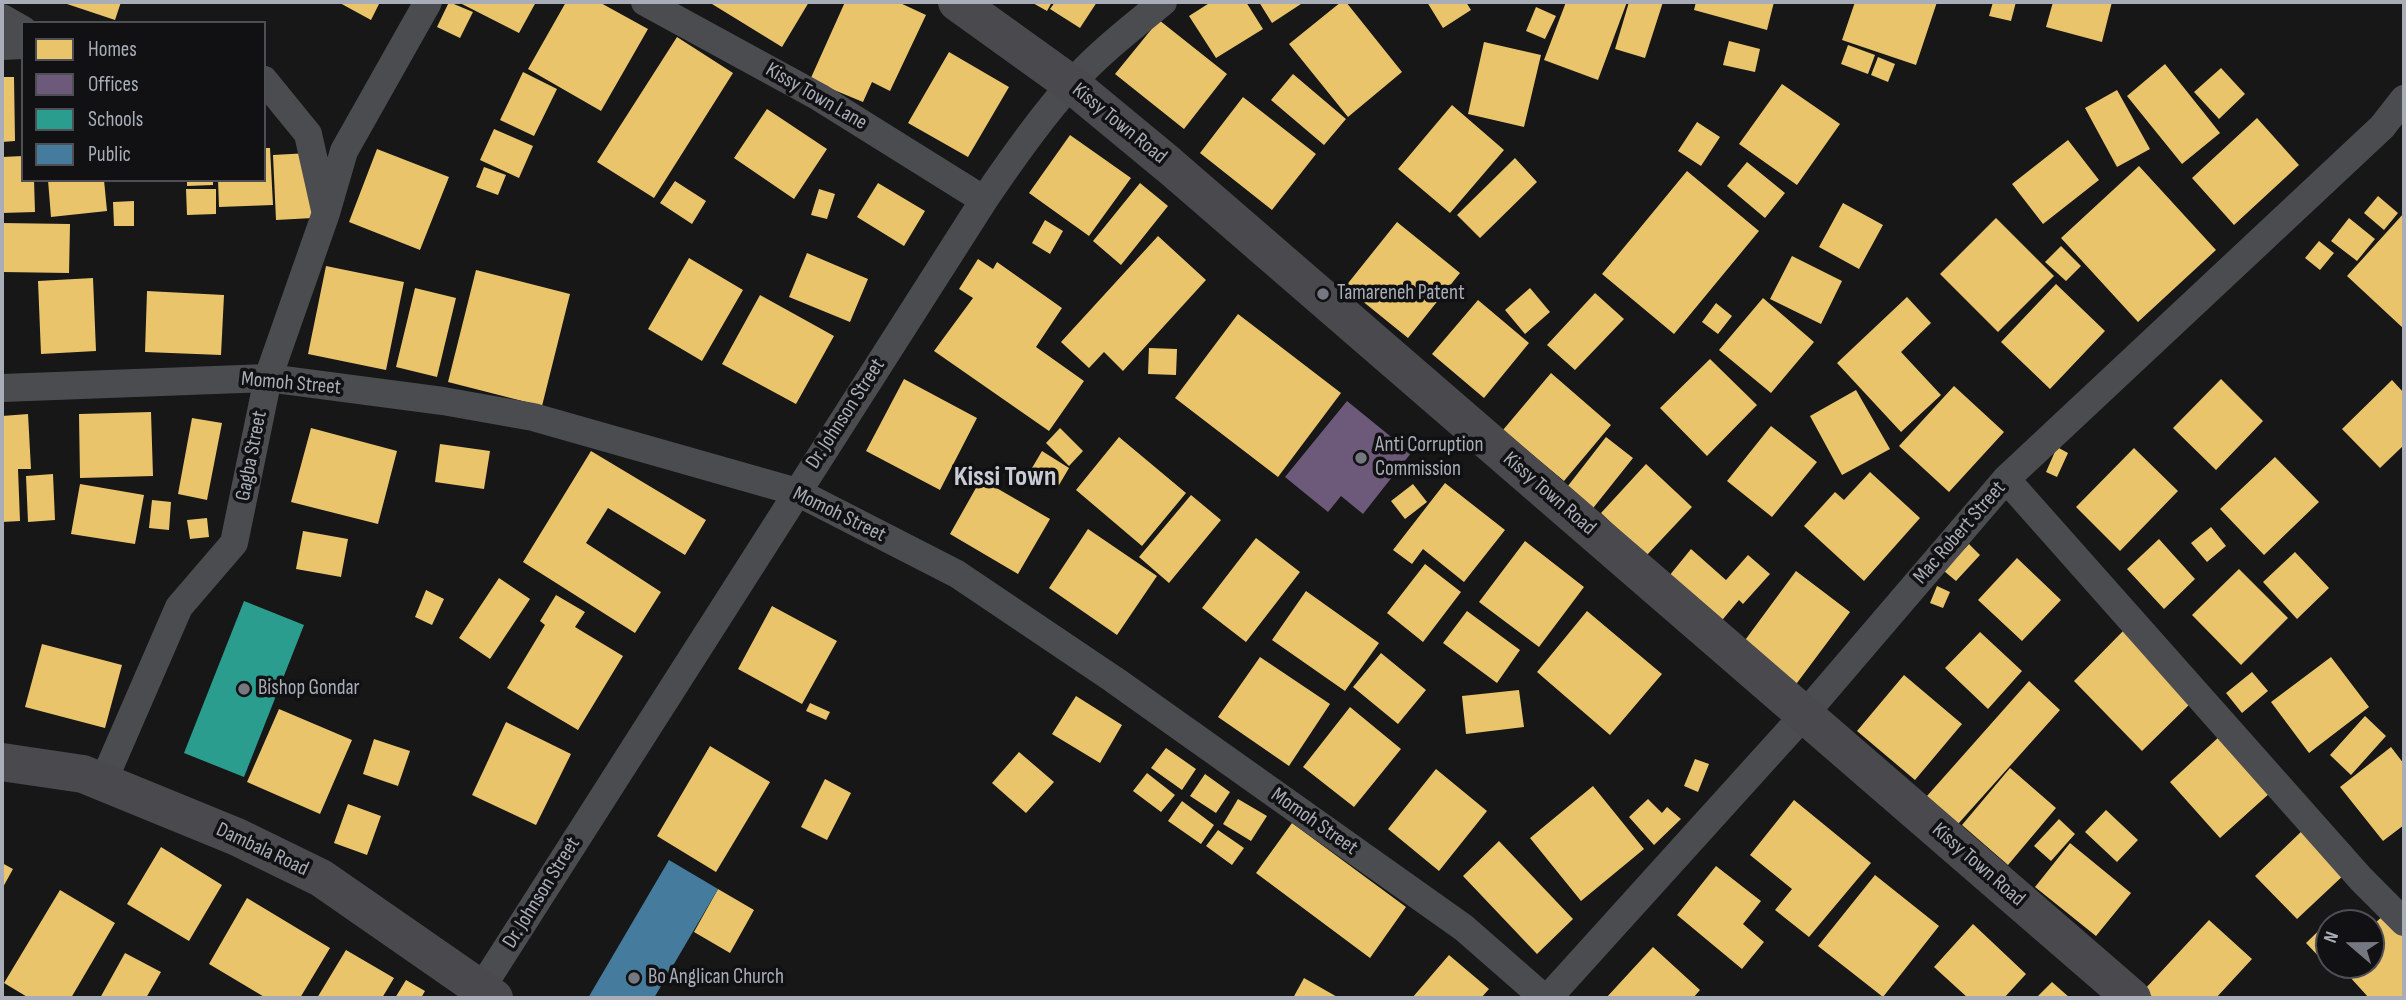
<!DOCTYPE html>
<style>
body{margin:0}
#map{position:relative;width:2406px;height:1000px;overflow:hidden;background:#171717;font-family:"Sofia Sans Condensed",sans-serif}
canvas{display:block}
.frame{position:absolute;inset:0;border:4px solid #a8adb8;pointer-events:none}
.legend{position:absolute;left:21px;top:21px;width:245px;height:161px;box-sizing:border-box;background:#111113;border:2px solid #4d4f55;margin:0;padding:9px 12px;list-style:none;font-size:21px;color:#a8adb8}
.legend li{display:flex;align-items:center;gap:14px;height:35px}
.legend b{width:35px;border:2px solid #4d4f55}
.north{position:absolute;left:2315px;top:909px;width:70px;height:70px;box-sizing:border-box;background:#111113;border:2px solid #4d4f55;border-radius:50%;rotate:290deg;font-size:19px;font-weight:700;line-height:28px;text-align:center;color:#a8adb8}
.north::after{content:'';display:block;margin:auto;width:24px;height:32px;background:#757880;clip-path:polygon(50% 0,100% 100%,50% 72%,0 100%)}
</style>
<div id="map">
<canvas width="2406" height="1000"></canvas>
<div class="frame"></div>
<ul class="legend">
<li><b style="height:19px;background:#e9c46a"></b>Homes</li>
<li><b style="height:19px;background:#6d597a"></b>Offices</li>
<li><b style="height:19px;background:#2a9d8f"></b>Schools</li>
<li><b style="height:19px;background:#457b9d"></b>Public</li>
</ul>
<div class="north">N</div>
</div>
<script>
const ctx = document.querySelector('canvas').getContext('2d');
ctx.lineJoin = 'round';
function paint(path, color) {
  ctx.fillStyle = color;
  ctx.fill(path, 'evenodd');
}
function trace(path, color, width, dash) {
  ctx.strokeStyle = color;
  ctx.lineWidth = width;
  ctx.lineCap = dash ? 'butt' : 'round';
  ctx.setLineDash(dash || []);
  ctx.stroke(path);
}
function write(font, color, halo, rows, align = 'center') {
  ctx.font = font + ' "Sofia Sans Condensed",sans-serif';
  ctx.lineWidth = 7;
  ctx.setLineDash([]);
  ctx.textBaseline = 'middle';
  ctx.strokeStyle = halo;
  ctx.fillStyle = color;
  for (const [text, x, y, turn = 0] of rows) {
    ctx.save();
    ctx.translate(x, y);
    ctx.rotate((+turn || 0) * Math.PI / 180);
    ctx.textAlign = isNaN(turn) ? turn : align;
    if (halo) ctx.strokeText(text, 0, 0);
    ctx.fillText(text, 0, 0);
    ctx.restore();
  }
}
paint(new Path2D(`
 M61 2H121L115 20Z
 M338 2H380L371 20Z
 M449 2 473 12 460 38 437 27Z
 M458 2H536L519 33Z
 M566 2H599L648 29 601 111 528 69Z
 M713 2H809L782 47 712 4Z
 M845 2H898L926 15 890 91 872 82 863 102 810 80Z
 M1031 2H1052L1047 11Z
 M1055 2H1097L1080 28 1050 9Z
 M1211 2H1246L1263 29 1216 58 1189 16Z
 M1259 2H1304L1272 23Z
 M1341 2H1346L1402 72 1348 117 1289 44Z
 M1427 2H1466L1471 10 1443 28Z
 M1566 2H1627L1598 80 1544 60Z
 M1629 2H1663L1645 58 1615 49Z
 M1696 2H1774L1767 30 1694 10Z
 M1855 2H1937L1916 65 1842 40Z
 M1993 2H2016L2011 21 1989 16Z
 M2053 2H2112L2102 42 2046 27Z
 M1536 7 1556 16 1545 39 1526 31Z
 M1159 20 1227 74 1184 129 1115 74Z
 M677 37 733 73 654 198 597 162Z
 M1729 41 1760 49 1755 72 1723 65Z
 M1484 42 1541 55 1524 127 1468 114Z
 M1848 45 1875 55 1868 74 1841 64Z
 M949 52 1009 87 968 157 908 123Z
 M1878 57 1895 64 1888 82 1871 75Z
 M2165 64 2220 133 2182 164 2127 96Z
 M2221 68 2245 94 2219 119 2194 92Z
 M523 72 557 89 534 136 500 120Z
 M1293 74 1346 119 1324 145 1271 100Z
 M2 77H14L15 141 2 142Z
 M1782 84 1840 124 1797 185 1739 144Z
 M2117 90 2150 149 2117 167 2085 108Z
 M1243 97 1316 154 1272 210 1200 153Z
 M1452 105 1504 150 1450 213 1398 169Z
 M767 109 827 149 794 199 734 158Z
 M2257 118 2299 165 2234 225 2192 178Z
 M1697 122 1720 137 1701 166 1678 151Z
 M494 129 533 146 519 178 480 160Z
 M1070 135 1131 178 1089 236 1029 193Z
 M2068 140 2099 180 2043 224 2012 184Z
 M264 148H270L273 205 219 207 218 180H264Z
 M377 149 449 177 420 250 349 222Z
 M309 153 313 218 276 220 273 155Z
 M23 156V180H34L35 212 2 213V157Z
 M1515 158 1537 182 1480 238 1457 215Z
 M1747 162 1785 193 1765 218 1727 186Z
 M2139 166 2216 250 2138 322 2061 238Z
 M484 167 506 175 498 195 476 187Z
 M1687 171 1759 231 1674 334 1602 274Z
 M48 180H104L107 211 51 217Z
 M187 180H213V185L187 186Z
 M675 181 706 201 692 224 660 203Z
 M878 183 925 211 904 246 857 217Z
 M1140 183 1168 206 1121 265 1093 241Z
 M186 189H216V214L187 215Z
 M819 189 835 194 827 219 811 215Z
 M2378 196 2398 213 2384 230 2364 213Z
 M134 201V226H114L113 202Z
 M1843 203 1883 225 1859 269 1819 247Z
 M2404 213V329L2347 276Z
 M1996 218 2054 276 1998 332 1940 274Z
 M2349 218 2375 239 2357 261 2331 241Z
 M1045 220 1063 231 1050 254 1032 243Z
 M1397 222 1460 273 1408 338 1345 287Z
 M2 223 70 224 69 273 2 272Z
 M1158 236 1206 280 1123 371 1104 352 1089 368 1061 342Z
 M2319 241 2334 253 2320 270 2305 258Z
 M2061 246 2081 266 2066 281 2045 262Z
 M807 253 868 279 850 322 789 297Z
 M1792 256 1842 281 1821 324 1770 299Z
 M689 258 743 290 702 361 648 329Z
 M978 259 993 269 997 262 1062 308 1036 347 1084 381 1049 431 934 351 973 298 959 289Z
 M326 266 404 282 386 370 308 354Z
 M476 270 570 294 542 406 448 382Z
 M93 278 96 351 41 354 38 281Z
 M2056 284 2105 331 2050 389 2001 342Z
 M415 288 456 298 437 377 396 367Z
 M1530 288 1550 312 1525 334 1505 310Z
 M147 291 224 295 221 355 145 352Z
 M1595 293 1624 319 1575 370 1547 345Z
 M760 295 834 336 796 404 722 364Z
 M1907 297 1931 323 1901 352 1941 395 1901 432 1837 363Z
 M1763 298 1814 342 1771 393 1719 350Z
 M1478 300 1529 343 1484 398 1432 354Z
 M1716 303 1732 316 1718 334 1702 322Z
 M1238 314 1341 393 1278 477 1175 398Z
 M1149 348 1177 349 1176 375 1148 374Z
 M1710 359 1757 405 1707 456 1660 408Z
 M1551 373 1611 425 1564 481 1503 430Z
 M904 379 977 418 940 490 866 451Z
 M2221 379 2263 421 2216 470 2173 428Z
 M2392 380 2404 393V445L2380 468 2342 429Z
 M1954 386 2004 432 1949 492 1899 446Z
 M1856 390 1890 449 1842 475 1810 416Z
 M151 412 153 476 80 478 79 414Z
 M28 414 31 469H18L20 521 2 522V416Z
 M192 418 222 423 207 500 178 494Z
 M1771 426 1817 462 1772 517 1727 481Z
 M311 428 397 451 378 524 291 502Z
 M1060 428 1083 451 1069 466 1046 443Z
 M1119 437 1186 493 1142 546 1076 490Z
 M1606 437 1633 458 1590 512 1564 491Z
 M440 444 490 451 484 489 435 482Z
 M2057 447 2068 453 2057 477 2046 472Z
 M2134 448 2178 491 2120 551 2076 507Z
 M591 451 706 520 685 555 608 508 586 543 661 592 635 633 523 562Z
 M1042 451 1069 468 1059 485 1032 468Z
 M2275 457 2319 502 2264 555 2220 509Z
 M1646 464 1692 507 1646 556 1601 513Z
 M1870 472 1920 518 1864 581 1804 526 1835 492 1844 500Z
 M53 474 55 520 28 522 26 476Z
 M981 479 1050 519 1018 574 950 534Z
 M1445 483 1505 530 1464 582 1423 549 1412 564 1393 550Z
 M80 484 144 495 135 544 71 534Z
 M1413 484 1427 502 1405 519 1391 501Z
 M1191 495 1221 520 1169 583 1139 557Z
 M152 500 171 502 169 530 149 528Z
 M207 518 209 537 190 539 187 520Z
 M2211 527 2226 546 2207 562 2191 543Z
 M1088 529 1157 576 1117 635 1049 588Z
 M303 531 348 539 341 577 296 569Z
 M1256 538 1300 572 1246 642 1202 608Z
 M2159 539 2195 579 2164 609 2127 569Z
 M1525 541 1584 587 1539 647 1479 602Z
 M1969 544 1980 555 1956 581 1944 571Z
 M1691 549 1726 580 1748 555 1770 574 1743 604 1739 600 1718 625 1665 581Z
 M2295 552 2329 588 2297 619 2263 582Z
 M2017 558 2061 600 2022 641 1978 600Z
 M1425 564 1461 592 1423 642 1387 613Z
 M2239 569 2288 618 2241 665 2192 615Z
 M1796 571 1850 612 1794 687 1740 647Z
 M499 578 530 599 490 659 459 638Z
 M1937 586 1950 592 1943 608 1930 603Z
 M426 590 444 599 432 625 415 617Z
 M1306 591 1379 643 1345 691 1272 640Z
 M556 595 585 612 575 627 623 656 578 730 507 688 545 625 540 621Z
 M772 606 837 641 802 704 738 669Z
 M1467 611 1520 650 1497 683 1443 643Z
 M1587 611 1662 674 1610 735 1537 672Z
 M2124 630 2194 700 2142 751 2074 681Z
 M1980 632 2022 671 1988 709 1945 668Z
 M42 644 122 665 105 728 25 707Z
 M1381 653 1426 690 1398 724 1353 687Z
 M1260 657 1330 704 1289 766 1218 717Z
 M2331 657 2369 707 2309 753 2271 702Z
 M2252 672 2268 691 2242 713 2226 693Z
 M1904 675 1962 724 1915 780 1857 731Z
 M2029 681 2060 710 1958 824 1927 796Z
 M1519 690 1524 727 1466 734 1462 696Z
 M1076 696 1122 725 1100 763 1052 734Z
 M810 703 830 712 826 720 806 711Z
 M1350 707 1401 749 1354 807 1303 767Z
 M279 709 352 740 320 814 247 782Z
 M2365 716 2386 736 2351 775 2330 755Z
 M506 722 571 754 536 825 472 795Z
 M2220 736 2271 792 2220 838 2170 782Z
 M374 739 410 751 398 786 363 774Z
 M710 746 770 782 716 872 657 836Z
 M2391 747 2404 764V825L2383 841 2340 787Z
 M1166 748 1196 769 1182 790 1151 768Z
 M1019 752 1054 782 1026 813 992 783Z
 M1695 759 1709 764 1698 792 1684 786Z
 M2010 768 2056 808 2008 865 1962 825Z
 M1436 769 1487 811 1439 871 1388 829Z
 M1147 773 1175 795 1161 812 1133 791Z
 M1205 774 1230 792 1216 813 1190 796Z
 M825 779 851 793 827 840 801 827Z
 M1593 786 1644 849 1581 901 1530 838Z
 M1238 799 1267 816 1251 841 1223 824Z
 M1648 799 1662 813 1667 807 1681 819 1654 845 1629 817Z
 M1794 800 1871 863 1809 937 1775 910 1792 889 1750 855Z
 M1182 801 1214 825 1201 844 1168 821Z
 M348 804 381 816 367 855 334 843Z
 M2106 810 2138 840 2117 862 2085 832Z
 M2059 819 2075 834 2051 861 2034 846Z
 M1292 823 1406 907 1370 958 1256 873Z
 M2304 829 2346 873 2297 919 2255 876Z
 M1218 830 1244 848 1232 865 1206 846Z
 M1499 841 1573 919 1537 954 1463 876Z
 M2070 843 2131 893 2096 936 2035 887Z
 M161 847 222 885 189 941 127 904Z
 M2 863 13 869 2 889Z
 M1716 866 1761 901 1743 924 1764 942 1742 969 1677 915Z
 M1875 875 1939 926 1883 997 1818 946Z
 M718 889 754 910 730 953 694 932Z
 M60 890 115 923 71 998H29L4 983Z
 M247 898 330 948 300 998H266L209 964Z
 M2390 909 2404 925V998H2369L2339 965H2371V927Z
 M2339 911 2350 923H2329V960L2325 963 2306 943Z
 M2209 920 2252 959 2216 998H2154L2144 990Z
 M1973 924 2026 974 2004 998H1968L1934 967Z
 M1653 947 1700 990 1693 998H1606Z
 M346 950 394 978 382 998H317Z
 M125 953 161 972 146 998H100Z
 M1449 955 1489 989 1481 998H1412Z
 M1304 978 1339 998H1293Z
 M406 980 425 991 421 998H395Z
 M2052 982 2070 998H2036Z`), '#e9c46a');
paint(new Path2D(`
 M1347 401 1411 453 1363 514 1341 496 1328 512 1285 477Z`), '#6d597a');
paint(new Path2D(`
 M244 601 304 625 244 777 184 753Z`), '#2a9d8f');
paint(new Path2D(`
 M669 860 718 889 654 998H588Z`), '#457b9d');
trace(new Path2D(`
 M645 2 819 97 984 200
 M2 18 23 30
 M2 46 23 45
 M264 80 308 134 325 210
 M2 388 268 378 443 401 533 417 797 492 957 574 1113 679 1464 928 1544 998
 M2006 479 2361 879 2404 922
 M103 782 179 607 234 543 268 378 326 213 344 151 428 2
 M475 998 984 200C1011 160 1039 120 1071 84 1099 53 1131 28 1163 2
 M1548 998 1804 715 2006 479 2382 127 2404 99`), '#4b4c50', 28);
trace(new Path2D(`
 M957 2 1071 84 1169 165 2132 998
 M2 762 83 774 237 837 321 878 494 998`), '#4a4a4e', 38);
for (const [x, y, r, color] of [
 [1323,294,7,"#757880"],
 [1361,458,7,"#757880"],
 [244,689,7,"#757880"],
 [634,978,7,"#757880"]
]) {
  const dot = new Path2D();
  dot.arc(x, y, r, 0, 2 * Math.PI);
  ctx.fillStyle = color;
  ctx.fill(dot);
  trace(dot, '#111113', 2.5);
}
write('21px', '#a8adb8', '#111113', [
 ["Kissy Town Lane",816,97,30],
 ["Kissy Town Road",1119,124,39],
 ["Momoh Street",291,384,5],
 ["Dr. Johnson Street",846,414,-57],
 ["Gagba Street",252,456,-79],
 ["Kissy Town Road",1549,494,41],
 ["Momoh Street",839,515,26],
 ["Mac Robert Street",1960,533,-49],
 ["Momoh Street",1314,822,35],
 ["Dambala Road",262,850,25],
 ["Kissy Town Road",1978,865,41],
 ["Dr. Johnson Street",542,893,-58]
]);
write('21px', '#a8adb8', '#111113', [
 ["Tamareneh Patent",1337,294],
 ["Anti Corruption",1375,446],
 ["Commission",1375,470],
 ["Bishop Gondar",258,689],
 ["Bo Anglican Church",648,978]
], 'left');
write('bold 28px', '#c9ccd4', '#111113', [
 ["Kissi Town",1005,478]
]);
</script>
